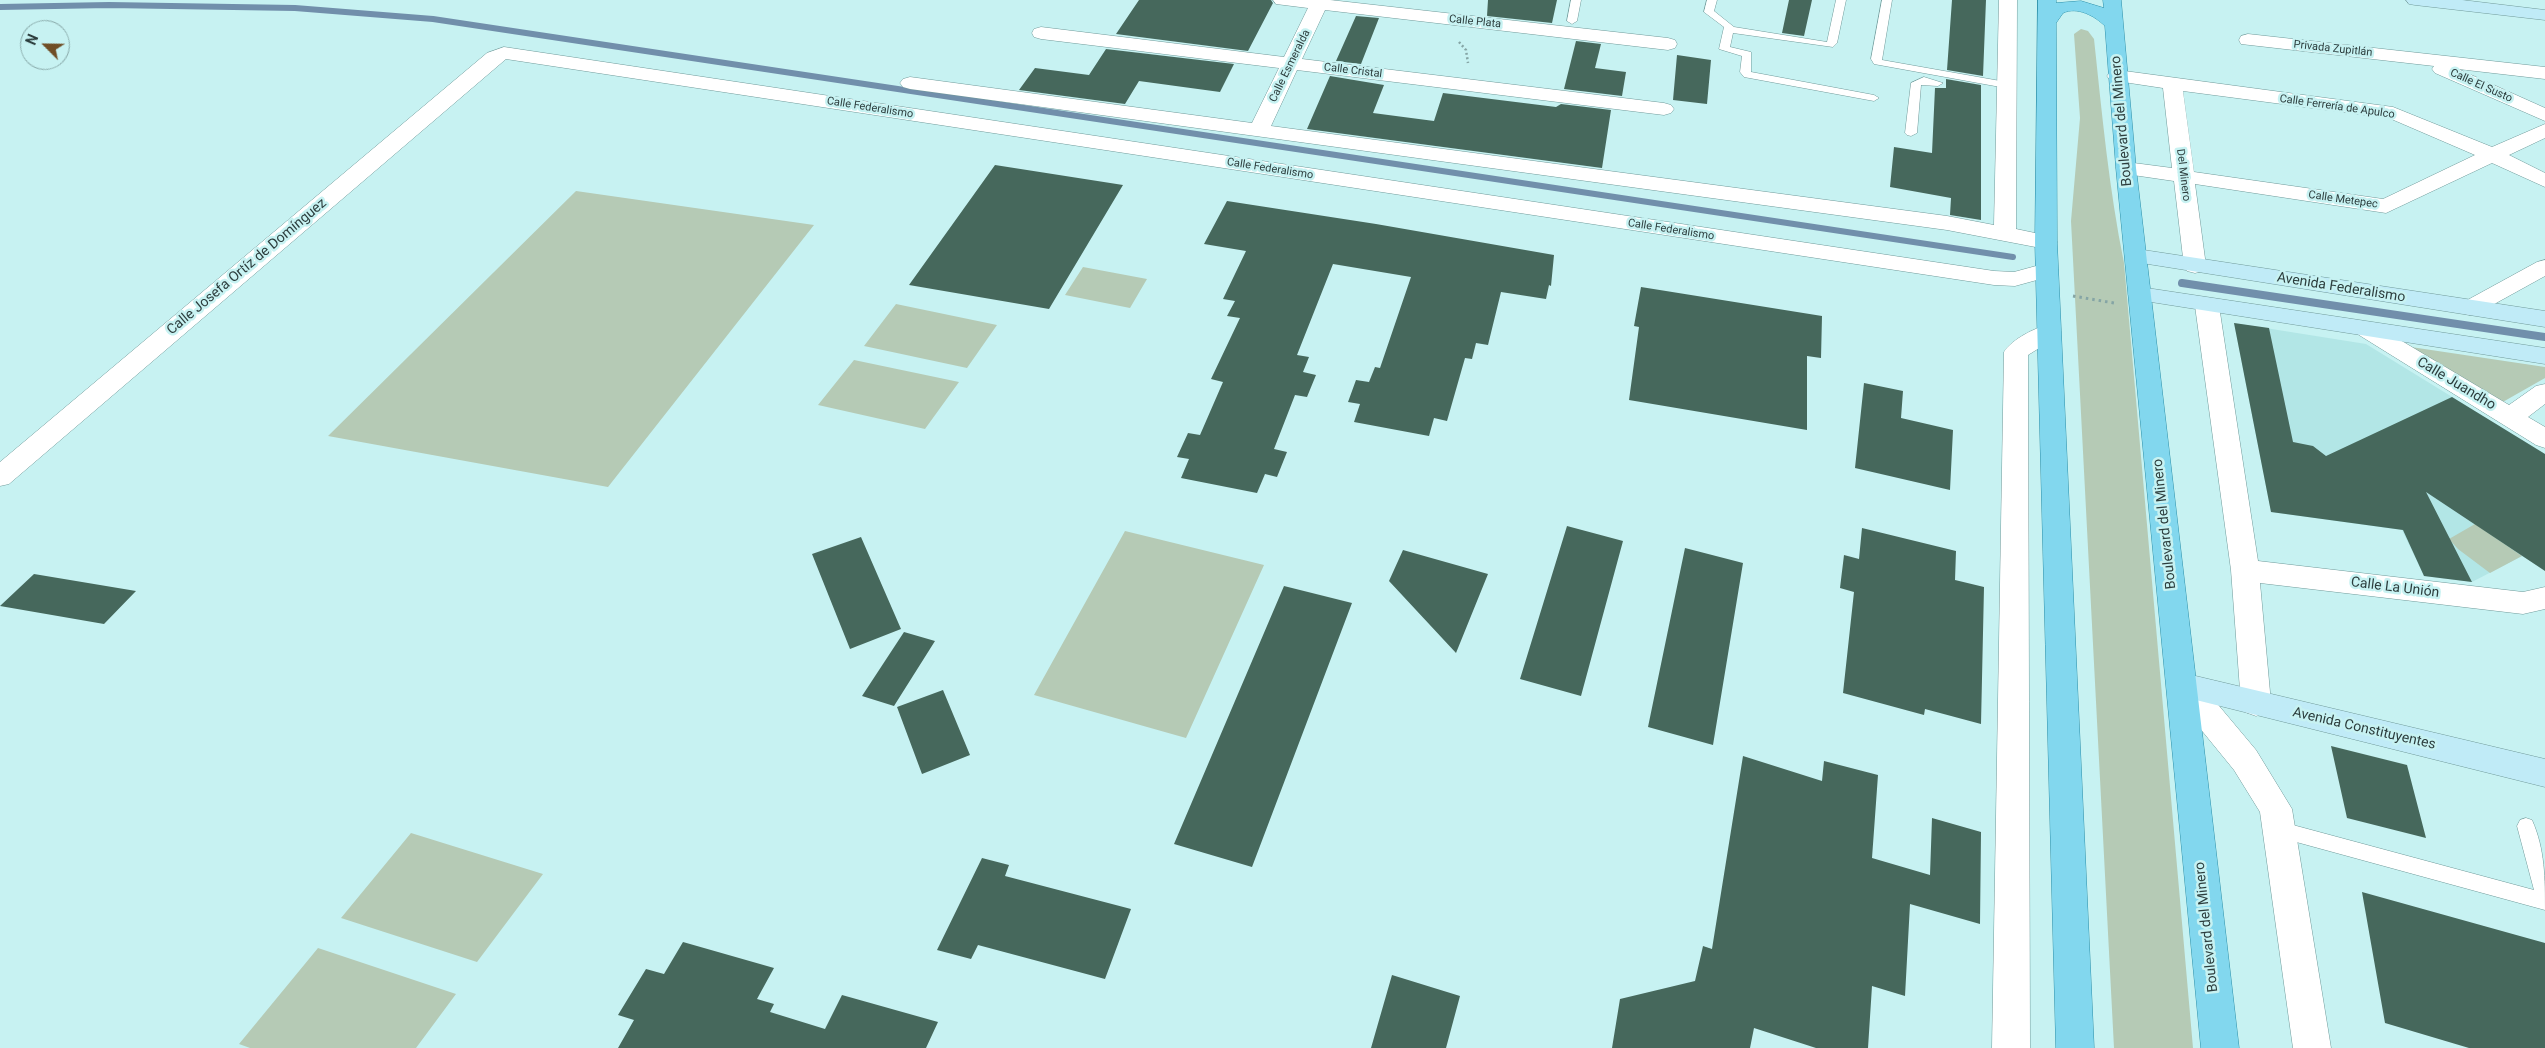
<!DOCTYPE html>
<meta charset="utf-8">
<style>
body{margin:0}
#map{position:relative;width:2545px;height:1048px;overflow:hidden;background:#c7f2f2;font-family:Roboto,sans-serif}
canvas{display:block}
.north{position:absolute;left:20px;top:20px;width:50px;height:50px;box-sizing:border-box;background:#c7f2f2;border:1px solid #89aaaa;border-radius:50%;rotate:293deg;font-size:14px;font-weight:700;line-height:20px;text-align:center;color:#2c3d3d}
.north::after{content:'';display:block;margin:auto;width:18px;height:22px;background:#704e26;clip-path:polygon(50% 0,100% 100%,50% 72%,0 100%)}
</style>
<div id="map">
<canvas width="2545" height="1048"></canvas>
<div class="north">N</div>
</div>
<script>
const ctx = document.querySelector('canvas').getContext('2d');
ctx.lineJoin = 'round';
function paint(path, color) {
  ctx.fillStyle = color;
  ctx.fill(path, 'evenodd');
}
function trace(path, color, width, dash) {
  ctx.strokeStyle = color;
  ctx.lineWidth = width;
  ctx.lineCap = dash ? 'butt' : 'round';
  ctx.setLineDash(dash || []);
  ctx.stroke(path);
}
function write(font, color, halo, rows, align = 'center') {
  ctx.font = font + ' Roboto,sans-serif';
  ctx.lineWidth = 5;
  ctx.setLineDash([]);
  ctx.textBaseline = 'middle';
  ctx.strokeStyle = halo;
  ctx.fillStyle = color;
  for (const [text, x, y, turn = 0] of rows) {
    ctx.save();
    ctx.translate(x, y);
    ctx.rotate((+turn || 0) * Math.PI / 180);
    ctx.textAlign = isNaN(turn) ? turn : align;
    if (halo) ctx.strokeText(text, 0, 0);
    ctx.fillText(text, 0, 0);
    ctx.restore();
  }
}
paint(new Path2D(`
 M2234 323 2366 344 2545 454V570L2522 556 2472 582 2424 576 2402 530 2271 512Z`), '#b2e6e6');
paint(new Path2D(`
 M2081 29 2088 31 2094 39C2102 114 2109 189 2124 263L2193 1048H2114L2071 221 2080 118 2074 34Z
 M576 191 814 225 608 487 328 436Z
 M1083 267 1147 279 1130 308 1065 295Z
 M896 304 997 325 967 368 864 346Z
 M2411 347 2545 367V378L2501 403Z
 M854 360 959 382 925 429 818 405Z
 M2475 524 2522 556 2490 573 2458 549 2449 539Z
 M1125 531 1264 565 1186 738 1034 695Z
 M411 833 543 874 477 962 341 918Z
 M318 948 456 994 416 1048H250L239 1044Z`), '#b5cab5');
trace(new Path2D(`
 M0 7 109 5 295 8 433 19 2013 257`), '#718fab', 6);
trace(new Path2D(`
 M2182 283 2545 337`), '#718fab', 8);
paint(new Path2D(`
 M1139 0H1271L1273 3 1248 51 1116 34Z
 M1488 0H1557L1552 23 1487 16Z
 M1789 0H1812L1804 36 1782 33Z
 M1952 0H1986L1983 76 1947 70Z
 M1356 16 1379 18 1361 64 1336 61Z
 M1576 41 1601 44 1595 68 1626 72 1622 96 1564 89Z
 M1106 49 1234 64 1220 92 1139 81 1125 104 1019 90 1035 68 1089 75Z
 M1677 55 1711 60 1707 104 1673 100Z
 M1330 76 1384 85 1373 113 1434 121 1443 93 1556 107 1561 104 1611 110 1602 168 1307 129Z
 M1946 79 1981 85V220L1950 215 1951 198 1890 187 1894 147 1932 153 1935 88H1946Z
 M995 165 1123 185 1049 309 909 285Z
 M1227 201 1376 224 1554 255 1551 286 1549 285 1546 299 1501 292 1488 345 1476 343 1472 359 1465 358 1447 421 1434 418 1429 436 1354 422 1360 404 1348 402 1356 380 1369 382 1375 367 1380 368 1411 277 1333 264 1297 355 1309 357 1303 372 1316 375 1307 397 1295 395 1274 449 1287 452 1277 477 1265 474 1257 493 1181 478 1189 459 1177 457 1188 433 1200 435 1223 382 1211 379 1240 318 1227 316 1235 301 1223 299 1246 251 1204 244Z
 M1641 287 1822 316 1821 358 1807 356V430L1629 400 1639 327 1634 326Z
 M2234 323 2269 328 2293 442 2313 446 2326 456 2452 397 2545 454V571L2426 492 2472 582 2424 576 2403 530 2271 512Z
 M1864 383 1903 391 1901 418 1953 430 1950 490 1855 468Z
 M1567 526 1623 541 1581 696 1520 679Z
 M1862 528 1956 551 1955 580 1984 587 1981 724 1925 709 1924 715 1843 693 1854 592 1840 588 1844 555 1859 559Z
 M861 537 901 629 850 649 812 554Z
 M1685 548 1743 563 1713 745 1648 727Z
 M1403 550 1488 574 1456 653 1389 581Z
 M34 574 136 591 104 624 0 606Z
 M1284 586 1352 603 1252 867 1174 844Z
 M904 632 935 641 894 706 862 696Z
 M943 690 970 755 922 774 897 707Z
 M2331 746 2407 765 2426 838 2347 818Z
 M1743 756 1822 781 1824 761 1878 775 1872 858 1930 875 1932 818 1981 832 1980 924 1910 904 1905 996 1872 986 1868 1048H1816L1754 1028 1750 1048H1612L1620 999 1695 981 1703 946 1712 949Z
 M982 858 1009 865 1005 876 1131 909 1105 979 978 945 971 959 937 950Z
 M2362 892 2545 943V1048H2469L2385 1023Z
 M683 942 774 968 757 999 774 1004 770 1012 825 1029 842 995 938 1022 926 1048H618L634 1020 618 1015 646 969 664 974Z
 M1392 975 1460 996 1446 1048H1371Z`), '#46685c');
const lane = new Path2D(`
 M1571 0H1581L1577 21 1572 24 1567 21Z
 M1707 0H1717L1714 11 1734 27 1827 42 1836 0H1846L1837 43 1833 47 1733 33 1730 47 1751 52V72L1874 95 1879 98 1874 101 1744 77 1740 72 1742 56 1719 49 1724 27 1704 12Z
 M1882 0H1892L1882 60 2006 82 2011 85 2006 88 1874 64 1871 59Z
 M1924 77 1943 83 1938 86 1921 85 1917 133 1911 136 1907 135 1905 133 1911 83Z
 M2526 818 2532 820C2545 849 2545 879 2545 910L2278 837 2272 835 2269 829 2272 823 2278 821 2534 890 2517 826 2520 820Z`);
const street = new Path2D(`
 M1273 0H1330L1668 38 1675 40 1677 44 1675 48 1668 50 1325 10 1302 59 1664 103 1671 105 1674 109 1671 113 1664 115 1297 70 1271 126 1947 216 1994 225 1999 0H2017L2016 229 2054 237 2057 242 2054 247 2046 249 1947 230 910 89 903 87 900 83 903 79 910 77 1252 123 1279 68 1041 39 1034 37 1032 33 1034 29 1041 27 1284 57 1308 8 1276 4Z
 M2248 34 2545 67V79L2458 69 2545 108V121L2435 73 2432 69 2434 66 2241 44 2239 40 2241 36Z
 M504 47 1994 271 2014 272 2047 263 2055 265 2058 270 2055 275 2015 286 1994 285 506 59 9 484 0 486V462L487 53Z
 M2117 70 2393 107 2492 147 2545 124V138L2509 155 2545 173V187L2492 163 2386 213 2195 184 2206 266 2203 271 2195 273 2187 271 2184 266 2174 181 2126 174 2119 172 2116 168 2119 164 2126 162 2172 168 2163 88 2110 80 2107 76 2110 72ZM2183 91 2389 118 2475 155 2383 199 2194 172Z
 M2545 260V276L2478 313 2470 315 2462 313 2458 308 2462 303 2537 262Z
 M2207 299 2215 301 2219 306 2258 561 2523 592 2545 587V609L2523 614 2260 583 2271 703 2267 712 2256 716 2245 712 2241 703 2231 570 2195 306 2199 301Z
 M2367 322 2375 325 2509 405 2536 386 2545 384V404L2528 417 2545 427V448L2536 445 2359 335 2355 330 2359 325Z
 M2049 324 2057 327 2061 332 2057 337 2028 355 2030 1048H1992L2004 352C2012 339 2035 328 2049 324Z
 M2183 673 2194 676 2256 750 2292 809 2331 1048H2293L2260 812 2234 770 2172 694 2168 685 2172 676Z`);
const secondary = new Path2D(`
 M2406 0H2462L2545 10V20L2415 5 2409 4Z
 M2137 249 2545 311V327L2129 261 2126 256 2129 251Z
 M2140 287 2545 348V364L2132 299 2128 294 2132 289Z
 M2183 673 2545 759V787L2172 694 2168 685 2172 676Z`);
const primary = new Path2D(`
 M2038 0H2056V3L2081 1 2104 8 2103 0H2121L2136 168 2239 1048H2201L2116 168 2105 26C2095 16 2077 6 2063 13L2056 23 2057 242 2094 1048H2056L2035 242Z`);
trace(lane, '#719a9a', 1);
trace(street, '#719a9a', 1);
trace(secondary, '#719a9a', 1);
trace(primary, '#2d90a9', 1);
trace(new Path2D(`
 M1459 42 1466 50 1468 63`), '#85a5a5', 2.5, [2, 2.5]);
trace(new Path2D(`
 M2073 296 2114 303`), '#85a5a5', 3, [2.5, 4]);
paint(lane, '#fff');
paint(street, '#fff');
paint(secondary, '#c0ebf7');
paint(primary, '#82d7ee');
write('11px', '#2c3d3d', '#c7f2f2', [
 ["Calle Plata",1475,22,6],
 ["Privada Zupitlán",2333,49,6],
 ["Calle Esmeralda",1290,66,-64],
 ["Calle Cristal",1353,71,7],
 ["Calle El Susto",2481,86,24],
 ["Calle Ferrería de Apulco",2337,107,8],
 ["Calle Federalismo",870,108,9],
 ["Calle Federalismo",1270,169,9],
 ["Del Minero",2183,175,83],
 ["Calle Metepec",2343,200,8],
 ["Calle Federalismo",1671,230,9]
]);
write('14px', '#2c3d3d', '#c7f2f2', [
 ["Boulevard del Minero",2122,121,-95],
 ["Calle Josefa Ortíz de Domínguez",247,267,-40],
 ["Avenida Federalismo",2341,288,9],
 ["Calle Juandho",2456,384,31],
 ["Boulevard del Minero",2165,524,-96],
 ["Calle La Unión",2395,588,7],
 ["Avenida Constituyentes",2364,729,13],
 ["Boulevard del Minero",2207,927,-96]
]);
</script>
